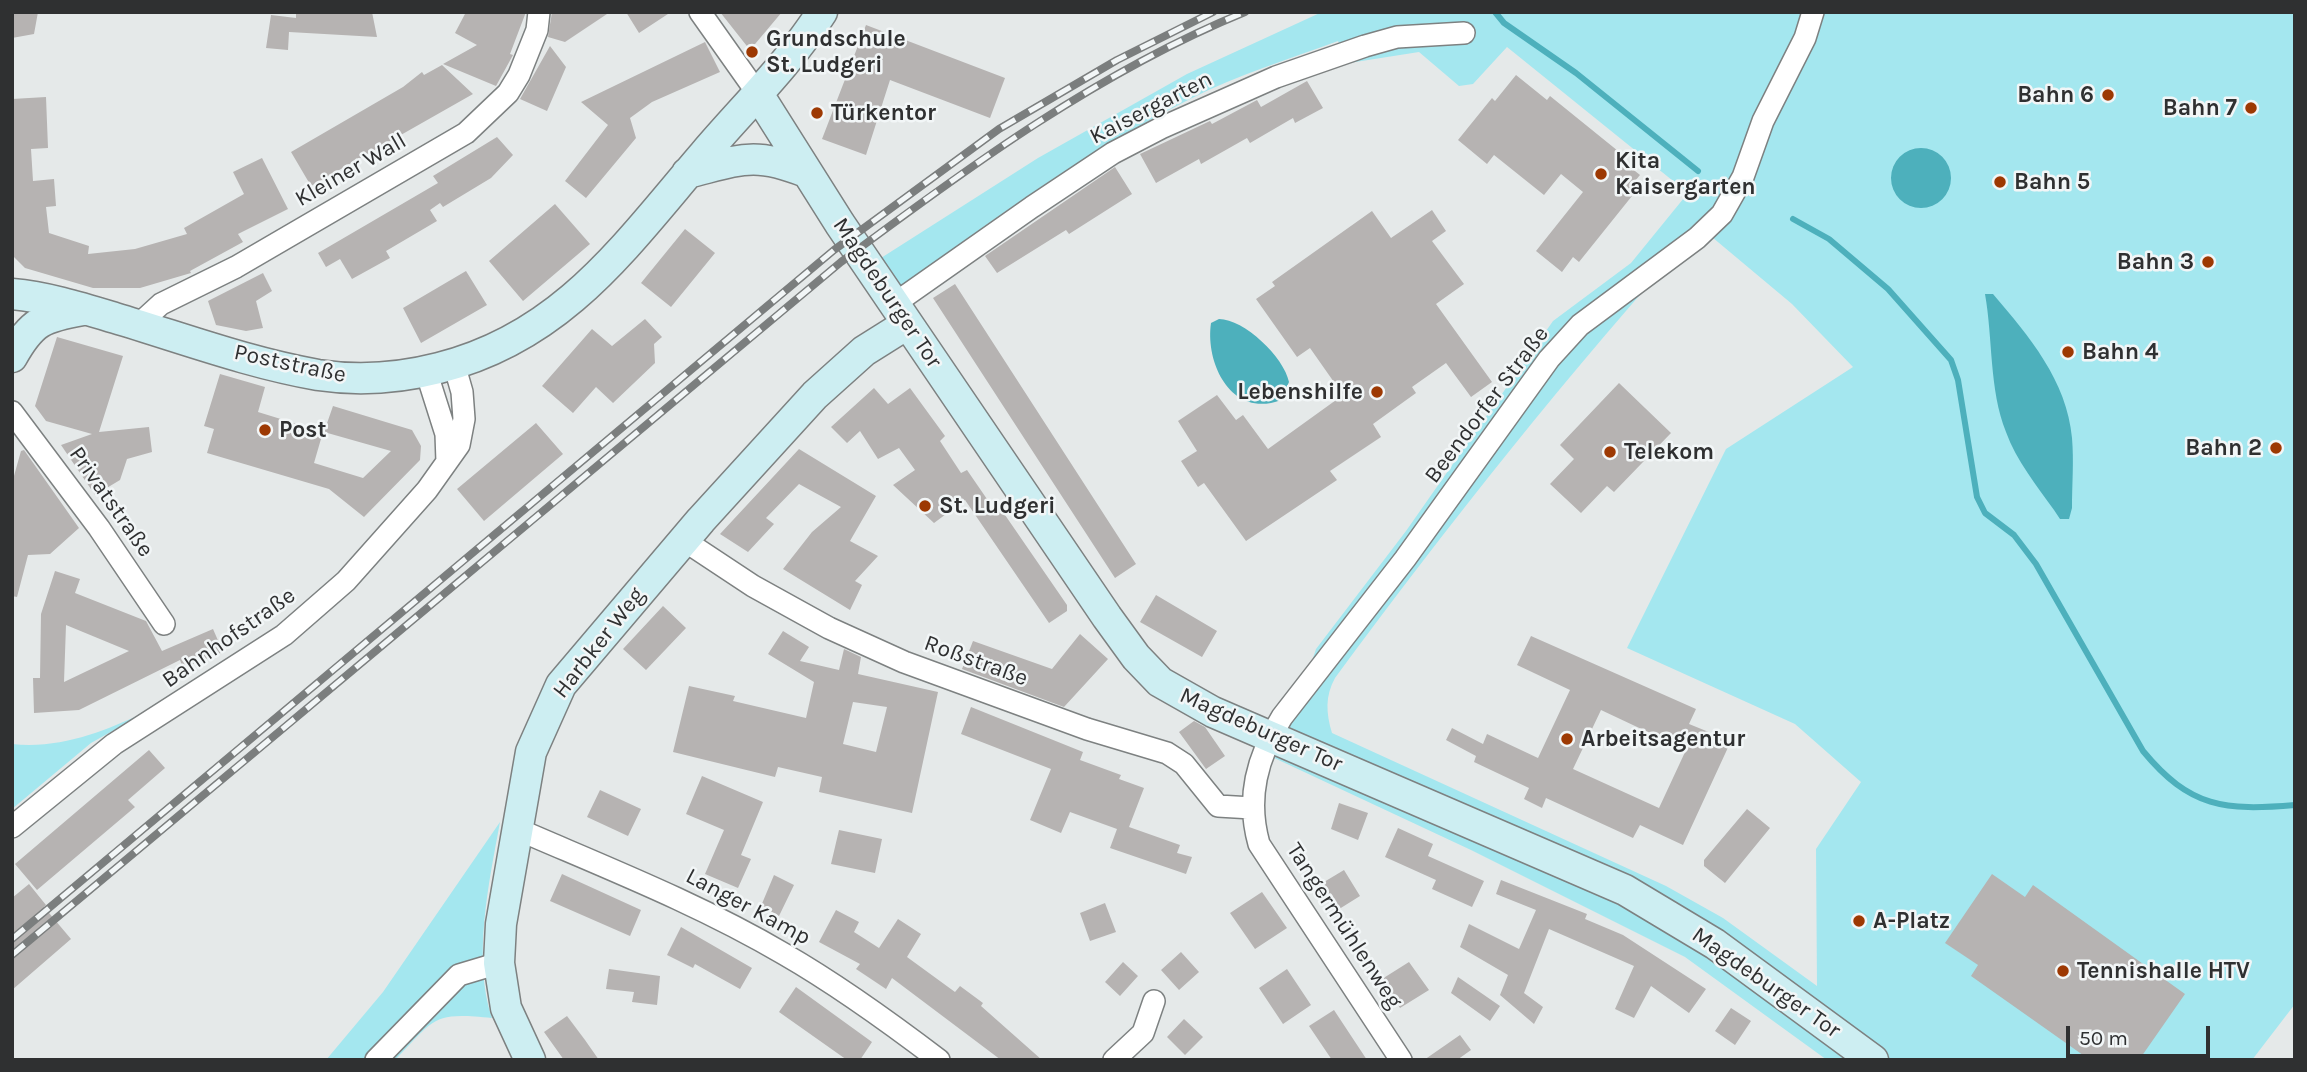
<!DOCTYPE html>
<meta charset="utf-8">
<style>
body{margin:0}
#map{position:relative;width:2307px;height:1072px;overflow:hidden;background:#e5e9e9;font-family:Karla,sans-serif}
canvas{display:block}
.frame{position:absolute;inset:0;border:14px solid #2f3031;pointer-events:none}
.scale{position:absolute;left:2066px;top:1026px;width:144px;height:32px;box-sizing:border-box;border:4px solid #2f3031;border-top:0;padding-left:9px;font-size:21px;line-height:24px;white-space:nowrap;color:#2f3031;-webkit-text-stroke:5px #f2f6f7;paint-order:stroke}
</style>
<div id="map">
<canvas width="2307" height="1072"></canvas>
<div class="frame"></div>
<div class="scale">50 m</div>
</div>
<script>
const ctx = document.querySelector('canvas').getContext('2d');
ctx.lineJoin = 'round';
function paint(path, color) {
  ctx.fillStyle = color;
  ctx.fill(path, 'evenodd');
}
function trace(path, color, width, dash) {
  ctx.strokeStyle = color;
  ctx.lineWidth = width;
  ctx.lineCap = dash ? 'butt' : 'round';
  ctx.setLineDash(dash || []);
  ctx.stroke(path);
}
function write(font, color, halo, rows, align = 'center') {
  ctx.font = font + ' Karla,sans-serif';
  ctx.lineWidth = 5;
  ctx.setLineDash([]);
  ctx.textBaseline = 'middle';
  ctx.strokeStyle = halo;
  ctx.fillStyle = color;
  for (const [text, x, y, turn = 0] of rows) {
    ctx.save();
    ctx.translate(x, y);
    ctx.rotate((+turn || 0) * Math.PI / 180);
    ctx.textAlign = isNaN(turn) ? turn : align;
    if (halo) ctx.strokeText(text, 0, 0);
    ctx.fillText(text, 0, 0);
    ctx.restore();
  }
}
paint(new Path2D(`
 M1322 12H2295V1004L2252 1060H1827L1685 957 1471 850 1255 749 1311 664 1316 649 1406 531 1553 321 1631 263 1688 193 1507 47 1473 84 1459 86 1419 52 1349 63 1338 41C1289 59 1238 75 1190 99 1086 151 994 218 902 287L881 258 1038 158 1187 74ZM1700 227 1792 304 1853 367 1726 449 1627 648 1795 724 1861 782 1816 849 1817 986 1723 918 1666 886 1332 733C1326 713 1325 696 1335 678 1450 522 1570 371 1700 227Z
 M146 712 91 743 12 809V744C61 749 102 732 146 712Z
 M500 822C489 882 472 960 492 1018 431 1012 436 1018 395 1060H326L383 992Z`), '#a4e7ef');
paint(new Path2D(`
 M1891 178a30 30 0 1 1 60 0a30 30 0 1 1-60 0Z
 M1985 294H1993C2029 336 2067 381 2072 438 2074 461 2072 485 2072 508L2069 519H2060L2054 510C2037 486 2016 460 2006 432 1989 389 1993 339 1985 294Z
 M1219 319C1244 319 1284 357 1289 382L1281 400C1232 419 1205 364 1211 323Z`), '#4db0bc');
trace(new Path2D(`
 M1495 12 1504 23 1576 73 1698 171
 M1793 219 1829 239 1888 289 1951 360 1958 380 1977 497 1985 513 2014 535 2036 564 2143 751C2190 808 2225 811 2295 805`), '#4db0bc', 6);
paint(new Path2D(`
 M12 12H38L34 34 12 38Z
 M296 12H372L377 37 289 32 288 50 266 48 271 15 296 18Z
 M466 12H526L510 54 513 55 496 86 443 64 477 45 455 33Z
 M552 12H610L565 42 548 37Z
 M626 12H671L639 33Z
 M720 12H782L750 50Z
 M866 25 1005 78 990 118 890 80 866 155 822 139Z
 M705 42 720 72 652 102 630 118 636 138 586 198 565 181 608 125 581 102Z
 M550 46 566 67 547 111 520 99Z
 M442 65 473 94 311 186 291 152 403 87 422 72 424 75Z
 M1516 75 1547 100 1550 96 1618 151 1615 155 1640 175 1635 181 1640 186 1579 262 1573 257 1562 272 1536 251 1583 192 1561 174 1544 195 1494 155 1487 164 1458 140 1492 98 1495 101Z
 M1307 81 1323 108 1295 123 1293 118 1250 143 1247 138 1201 164 1199 159 1156 183 1140 154 1210 121 1212 124 1257 100 1261 107Z
 M46 97 48 148 31 149 33 181 54 179 56 206 46 207 49 233 89 246 88 254 135 249 187 234 184 228 244 194 233 172 262 158 288 209 238 234 243 242 190 271 191 273 140 288H93L25 268 12 255V99Z
 M497 137 513 155 491 178 443 207 440 203 430 210 437 221 386 251 390 258 352 279 340 259 326 267 318 253 438 183 433 176Z
 M1115 167 1132 194 1069 234 1066 230 997 273 985 256Z
 M555 204 590 244 523 301 489 261Z
 M1432 210 1446 231 1432 241 1464 284 1436 304 1492 382 1471 397 1446 363 1412 387 1416 393 1373 424 1381 437 1330 471 1337 480 1246 541 1204 483 1198 487 1181 461 1197 451 1178 421 1217 395 1236 420 1243 415 1268 449 1343 395 1310 348 1297 357 1256 299 1275 286 1272 282 1372 211 1391 238Z
 M685 229 715 253 671 307 641 283Z
 M466 271 487 305 421 343 403 308Z
 M263 273 272 291 256 301 263 328 246 331 216 325 208 301Z
 M955 284 1136 564 1115 578 933 298Z
 M645 319 662 337 654 344 655 363 613 403 596 387 573 413 542 386 592 329 612 346Z
 M57 337 123 356 99 432 149 427 152 452 127 459 120 480 95 495 61 445 92 434 46 421 35 406Z
 M220 374 265 387 258 412 323 432 314 463 363 478 391 451 324 432 333 406 412 430 421 446 420 460 364 517 329 489 207 453 214 429 204 426Z
 M1619 383 1671 433 1614 492 1607 486 1581 513 1550 484 1574 459 1560 445Z
 M874 388 888 404 910 388 945 436 940 441 961 473 967 470 989 502 994 499 1067 605V611L1049 623 965 500 934 523 893 485 915 470 899 448 878 459 860 431 847 443 831 427Z
 M536 423 563 454 484 521 457 489Z
 M799 449 876 496 850 541 878 556 855 581 862 585 850 610 783 569 812 532 841 507 799 484 766 518 774 524 748 552 720 534Z
 M24 450 79 528 50 554 28 555 17 597 12 596V483L21 451Z
 M55 571 80 579 75 593 146 621 162 651 213 629 223 652 183 668 180 660 79 710 34 713 33 678H40L41 614ZM66 625 129 651 64 682Z
 M1156 595 1217 631 1202 657 1140 622Z
 M663 606 686 628 646 670 623 649Z
 M783 631 809 647 800 661 839 670 844 649 861 657 858 674 938 692 912 813 819 792 822 777 778 767 775 777 673 752 689 686 735 696 733 701 806 718 814 682 768 654ZM853 702 887 707 876 752 843 744Z
 M1080 634 1108 659 1064 707 962 669 973 641 1052 669Z
 M1531 636 1696 709 1689 724 1731 741 1683 845 1640 825 1633 838 1546 798 1542 808 1524 799 1529 788 1474 762 1476 756 1446 740 1452 728 1483 744 1487 734 1538 758 1570 690 1517 665ZM1601 710 1686 750 1659 808 1573 769Z
 M971 707 1083 752 1080 760 1121 775 1119 779 1144 788 1129 827 1180 845 1177 853 1192 857 1186 874 1110 848 1117 829 1070 812 1061 833 1030 820 1051 769 961 734Z
 M1194 721 1205 727 1225 756 1206 769 1179 732Z
 M149 750 165 768 128 800 135 807 37 890 15 864Z
 M702 776 763 802 741 855 751 859 738 888 705 874 724 830 686 814Z
 M600 790 641 809 628 836 587 817Z
 M1339 803 1368 813 1358 840 1331 829Z
 M1747 809 1770 828 1725 883 1704 866V860Z
 M1398 828 1433 844 1428 856 1484 881 1472 907 1432 889 1436 880 1385 857Z
 M839 830 882 839 875 873 831 864Z
 M1344 870 1360 896 1336 911 1319 885Z
 M562 874 641 910 630 936 550 901Z
 M1992 874 2025 897 2033 885 2185 994 2139 1060H2090L1971 976 1978 965 1945 943Z
 M774 875 794 885 779 916 761 906Z
 M1501 880 1587 914 1585 919 1623 935 1706 989 1689 1013 1651 986 1634 1018 1615 1009 1634 966 1549 929 1524 993 1543 1007 1534 1024 1500 995 1508 975 1460 947 1469 924 1519 949 1536 910 1496 894Z
 M29 884 46 905 44 907 71 939 12 990V898Z
 M1262 892 1287 928 1255 949 1230 913Z
 M1105 903 1116 932 1090 941 1080 913Z
 M836 910 859 922 854 932 879 948 898 919 921 934 907 957 955 992 960 986 983 1003 981 1006 1042 1060H1001L892 978 886 989 856 969 860 964 819 942Z
 M681 927 752 968 740 989 695 964 693 968 667 955Z
 M1181 952 1199 972 1179 990 1161 970Z
 M1123 962 1138 976 1120 996 1105 982Z
 M1409 962 1429 990 1400 1008 1382 979Z
 M609 969 660 976 657 1005 632 1002 634 992 606 989Z
 M1287 969 1311 1005 1283 1024 1259 988Z
 M1458 977 1500 1006 1490 1021 1451 993Z
 M796 987 872 1042 860 1060H847L779 1012Z
 M1731 1008 1751 1021 1735 1045 1715 1031Z
 M1334 1010 1367 1060H1332L1309 1026Z
 M567 1016 585 1040 599 1060H564L544 1032Z
 M1184 1019 1203 1037 1185 1055 1167 1037Z
 M1460 1035 1471 1050 1457 1060H1424Z`), '#b6b3b2');
const street = new Path2D(`
 M700 12 758 94
 M894 304 1032 207 1113 153 1161 128 1276 77 1365 46 1397 37 1464 33
 M138 325 161 304 236 267 466 133 508 93 519 75 537 30 539 12
 M426 371 446 434 447 462
 M12 412 99 528 164 624
 M685 541 753 586 829 628 904 662 1087 729 1167 753 1184 764 1218 806 1252 808
 M12 827 114 744 284 635 346 581 427 490 459 445 464 419 462 392 454 364
 M517 829C607 868 699 904 784 954 838 985 889 1022 939 1060
 M376 1060 459 975 499 963
 M1114 1060 1143 1033 1154 1001
 M1401 1060 1259 844C1246 798 1257 757 1282 717L1405 559 1549 359 1580 325 1697 238 1722 214 1743 177 1763 121 1805 38 1813 12`);
const secondary = new Path2D(`
 M758 94 840 224 1107 617 1136 657 1160 682 1213 712 1625 890 1715 944 1873 1060
 M687 173C740 160 753 151 806 172
 M12 294C47 297 82 308 115 318 182 338 249 363 318 375 358 381 400 378 439 368 563 337 625 246 704 154 743 108 789 64 822 12
 M12 357C32 321 43 317 83 310
 M530 1060 506 1008 499 963 501 924 531 752 561 685 701 520 815 395 864 351 907 324`);
trace(street, '#7d8181', 24);
trace(secondary, '#7d8181', 33);
trace(street, '#fff', 21);
trace(secondary, '#cdeef2', 30);
const rail = new Path2D(`
 M12 939 834 250 999 129 1117 60 1213 12
 M12 955 841 262C967 168 1098 72 1245 12`);
trace(rail, '#7b7e7e', 8);
trace(rail, '#f2f6f7', 5, [16]);
for (const [x, y, r, color] of [
 [752,52,7,"#9d3903"],
 [2108,95,7,"#9d3903"],
 [2251,108,7,"#9d3903"],
 [817,113,7,"#9d3903"],
 [1601,174,7,"#9d3903"],
 [2000,182,7,"#9d3903"],
 [2208,262,7,"#9d3903"],
 [2068,352,7,"#9d3903"],
 [1377,392,7,"#9d3903"],
 [265,430,7,"#9d3903"],
 [2276,448,7,"#9d3903"],
 [1610,452,7,"#9d3903"],
 [925,506,7,"#9d3903"],
 [1567,739,7,"#9d3903"],
 [1859,921,7,"#9d3903"],
 [2063,971,7,"#9d3903"]
]) {
  const dot = new Path2D();
  dot.arc(x, y, r, 0, 2 * Math.PI);
  ctx.fillStyle = color;
  ctx.fill(dot);
  trace(dot, '#f2f6f7', 2.5);
}
write('bold 23px', '#2f3031', '#f2f6f7', [
 ["Grundschule",766,39],
 ["St. Ludgeri",766,65],
 ["Bahn 6",2094,95,"right"],
 ["Bahn 7",2237,108,"right"],
 ["Türkentor",831,113],
 ["Kita",1615,161],
 ["Kaisergarten",1615,187],
 ["Bahn 5",2014,182],
 ["Bahn 3",2194,262,"right"],
 ["Bahn 4",2082,352],
 ["Lebenshilfe",1363,392,"right"],
 ["Post",279,430],
 ["Bahn 2",2262,448,"right"],
 ["Telekom",1624,452],
 ["St. Ludgeri",939,506],
 ["Arbeitsagentur",1581,739],
 ["A-Platz",1873,921],
 ["Tennishalle HTV",2077,971]
], 'left');
write('23px', '#2f3031', '#f2f6f7', [
 ["Kaisergarten",1151,108,-27],
 ["Kleiner Wall",351,170,-30],
 ["Magdeburger Tor",887,293,56],
 ["Poststraße",290,364,12],
 ["Beendorfer Straße",1487,405,-53],
 ["Privatstraße",111,502,55],
 ["Bahnhofstraße",229,638,-35],
 ["Harbker Weg",599,643,-52],
 ["Roßstraße",976,661,20],
 ["Magdeburger Tor",1261,730,24],
 ["Langer Kamp",748,907,28],
 ["Tangermühlenweg",1344,926,57],
 ["Magdeburger Tor",1766,983,35]
]);
</script>
